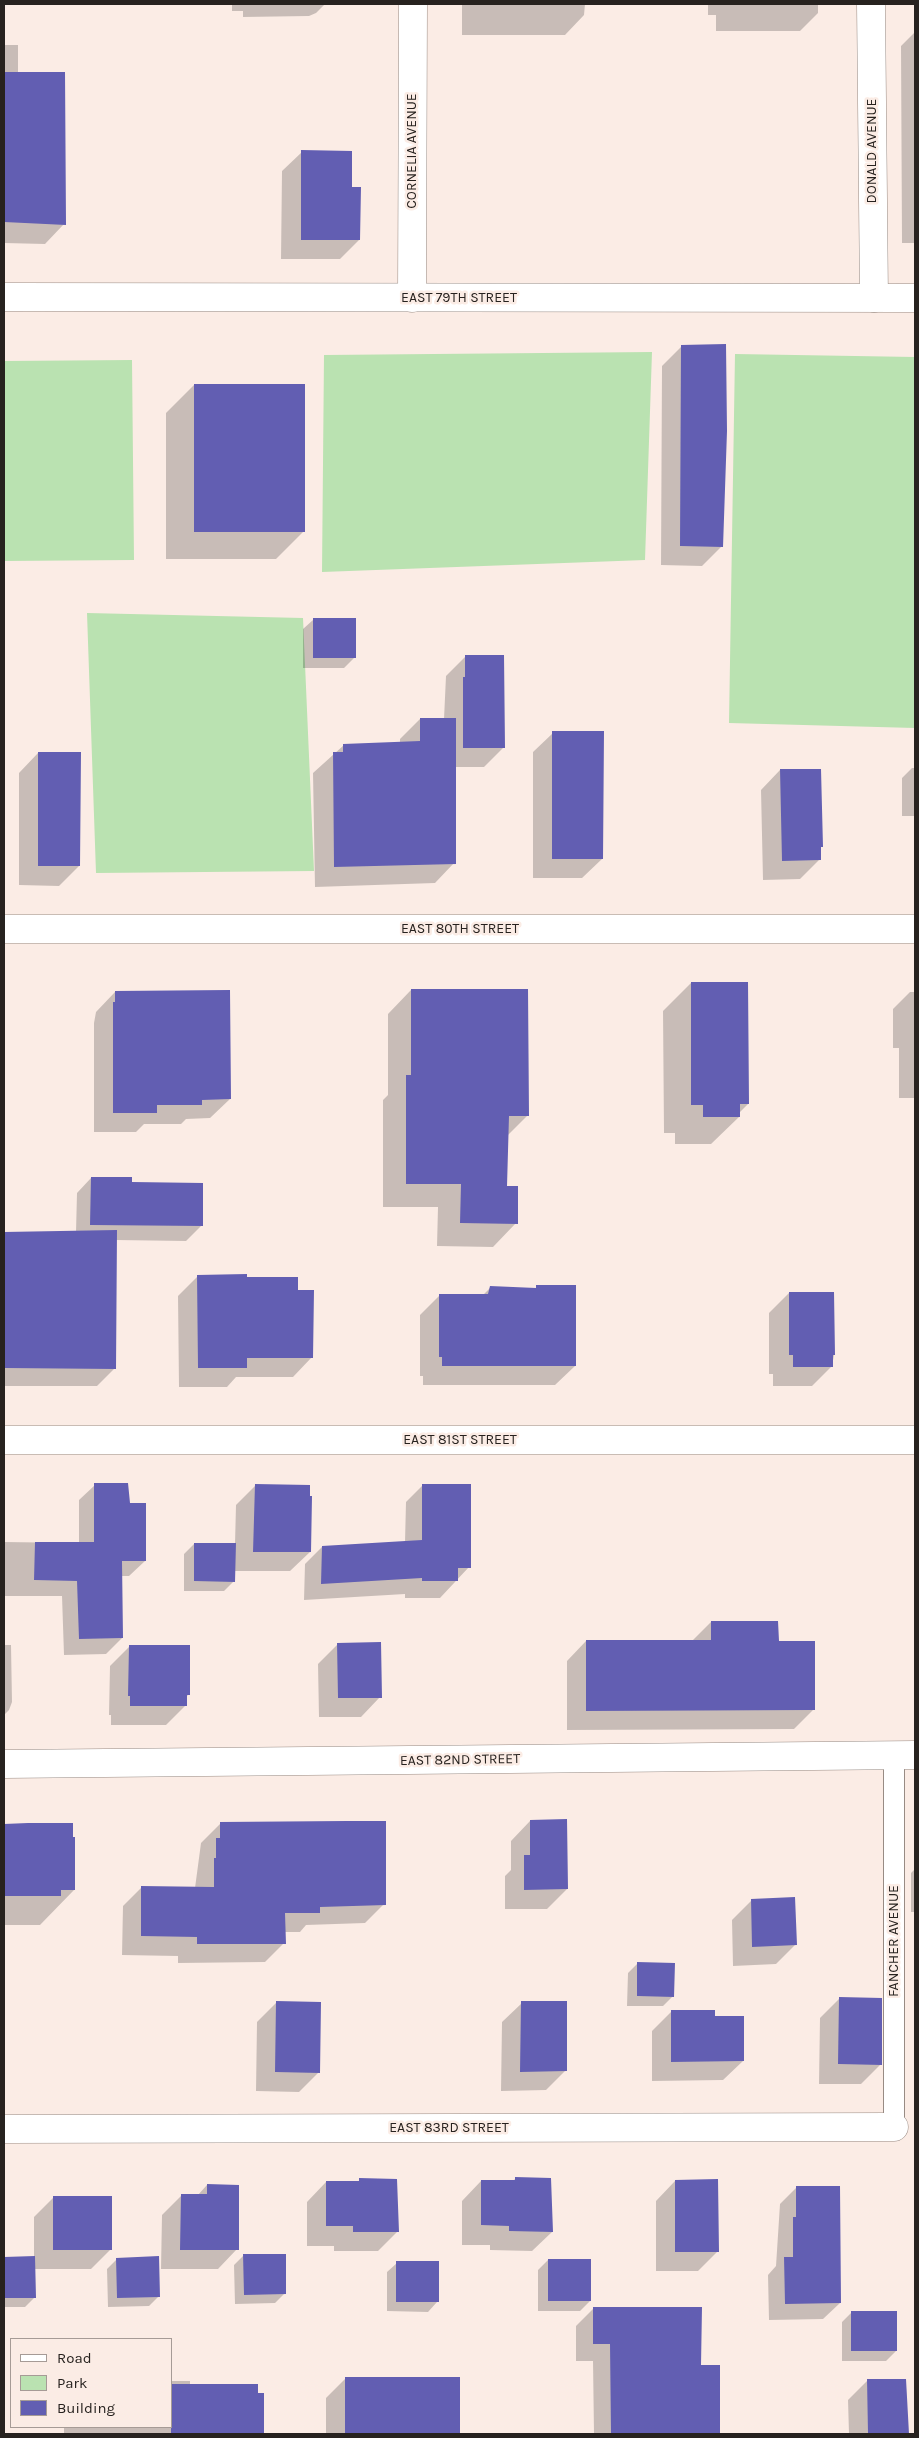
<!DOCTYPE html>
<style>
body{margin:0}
#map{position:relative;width:919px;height:2438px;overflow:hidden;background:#fbece5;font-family:Karla,sans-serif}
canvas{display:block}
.frame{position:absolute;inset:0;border:5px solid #27221f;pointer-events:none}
.legend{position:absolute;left:10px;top:2338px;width:162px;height:90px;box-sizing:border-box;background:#fbece5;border:1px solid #a69b96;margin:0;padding:6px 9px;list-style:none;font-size:15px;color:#27221f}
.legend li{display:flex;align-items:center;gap:10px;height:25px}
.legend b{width:25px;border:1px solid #a69b96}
</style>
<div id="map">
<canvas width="919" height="2438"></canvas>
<div class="frame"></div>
<ul class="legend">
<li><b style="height:6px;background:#fff"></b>Road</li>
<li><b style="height:14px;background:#bae2b1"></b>Park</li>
<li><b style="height:14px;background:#625eb2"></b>Building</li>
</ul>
</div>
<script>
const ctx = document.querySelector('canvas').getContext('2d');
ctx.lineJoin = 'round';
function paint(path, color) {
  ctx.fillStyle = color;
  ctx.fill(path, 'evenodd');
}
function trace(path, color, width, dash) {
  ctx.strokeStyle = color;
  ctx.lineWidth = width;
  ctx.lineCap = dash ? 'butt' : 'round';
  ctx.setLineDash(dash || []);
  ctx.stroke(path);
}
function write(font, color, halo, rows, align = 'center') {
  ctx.font = font + ' Karla,sans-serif';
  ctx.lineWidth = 5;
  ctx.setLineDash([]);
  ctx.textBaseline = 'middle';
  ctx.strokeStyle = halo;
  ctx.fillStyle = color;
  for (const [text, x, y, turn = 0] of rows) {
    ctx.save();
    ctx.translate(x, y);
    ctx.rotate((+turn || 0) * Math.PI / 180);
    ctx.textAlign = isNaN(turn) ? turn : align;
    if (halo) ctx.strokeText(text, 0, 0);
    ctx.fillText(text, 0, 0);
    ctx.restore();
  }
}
paint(new Path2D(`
 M652 352 645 560 322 572 324 355Z
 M735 354 915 357V728L729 723Z
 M132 360 134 560 4 561V361Z
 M87 613 303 618 314 871 96 873Z`), '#bae2b1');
paint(new Path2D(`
 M232 4H325L316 13 309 16 243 17V11H232Z
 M462 4H585L584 15 565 35H462Z
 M708 4H818V13L800 31H716V15H708Z
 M915 32V243H902L901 46Z
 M4 45H18V73L64 224 45 244 4 243Z
 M302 152 350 188 359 240 340 259H281L282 171Z
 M682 346 721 547 702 566 661 565 662 366Z
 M194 385 304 531 276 559H166V413Z
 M313 620 354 658 344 668H303V629Z
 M466 656 504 747 484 767H454V863L435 883 315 887 313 773 344 745 400 743V739L420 719H444L446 676Z
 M553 733 602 859 582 878H533V752Z
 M38 753 79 866 59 886 19 885V773Z
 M912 768H915V816H902V778Z
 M780 770 819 849V860L800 879 763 880 761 790Z
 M691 983 748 1104 739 1113V1117L711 1144H675V1133H664L663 1011Z
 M411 990 527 1116 507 1136 506 1187 516 1223 493 1247 437 1246 438 1207H383V1100L388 1095V1014Z
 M115 992 230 1099 210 1118 186 1119 181 1124H144L136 1132H94V1023L96 1012Z
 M910 992H915V1098H899V1048H893V1009Z
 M91 1178 131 1183 201 1226 186 1241 115 1240V1368L97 1386H4V1233L76 1232 77 1193Z
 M198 1276 246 1278 297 1292 312 1357 293 1377H236L227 1387H179L178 1296Z
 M537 1287 575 1366 555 1385H423V1376H420V1315L440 1295H483L490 1288 534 1289Z
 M789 1293 834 1355 832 1366 812 1386H773V1374H769V1313Z
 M95 1485 129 1504 145 1561 129 1576H121L122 1638 106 1654 64 1655 62 1596H4V1542L79 1543V1500Z
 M423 1485 469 1567 440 1598H405V1594L304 1600 305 1564 322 1547 405 1542 406 1502Z
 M255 1486 310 1552 290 1571H234V1581L224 1591H184V1554L194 1544H235L236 1505Z
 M711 1622 778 1642 814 1709 794 1729 567 1730V1661L586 1641H692Z
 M338 1644 380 1697 361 1717H319L318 1664Z
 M4 1645H11L12 1702 9 1710 4 1715Z
 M130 1646 188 1695 186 1697V1705L166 1725H111V1715H109L110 1666Z
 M530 1821 567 1889 547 1909H505V1876L511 1870V1841Z
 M4 1824H71L74 1890 40 1925H4Z
 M220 1824 384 1904 365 1923 306 1925 300 1932H284V1943L265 1962 178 1963V1956L122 1955 123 1906 142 1887 195 1888 201 1843Z
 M915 1869V1912H911V1873Z
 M752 1900 795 1945 776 1964 733 1966 732 1920Z
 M638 1963 673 1996 663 2006H627L628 1973Z
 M839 1999 881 2064 861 2084H819L820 2018Z
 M277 2002 319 2072 299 2092 256 2091 257 2022Z
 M522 2003 566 2070 546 2090 501 2091 502 2022Z
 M672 2011 714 2018 743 2061 723 2080 652 2081V2031Z
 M515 2179 552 2232 532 2251 490 2250V2245H462V2201L481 2181 512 2182Z
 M360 2180 397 2232 378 2251H334V2246H307V2202L326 2182H357Z
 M675 2181 718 2251 698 2271H656V2201Z
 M207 2185 237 2249 218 2269H161L162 2215 181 2196H197Z
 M797 2187 840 2303 823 2319 769 2320 768 2275 776 2266 780 2204Z
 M54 2197 111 2249 91 2269H34L35 2297 25 2307H4V2258L34 2257V2217Z
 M244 2255 285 2293 275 2303 235 2304 234 2265Z
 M117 2259 159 2296 149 2306 108 2307 107 2269Z
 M548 2260 590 2301 580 2311H538V2270Z
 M397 2263 437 2302 428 2312 387 2311V2272Z
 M593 2309 700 2366H719L720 2434H594L593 2361H576V2326Z
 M852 2312 896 2351 886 2361H842V2322Z
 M346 2378H459V2434H326V2398Z
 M868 2380 906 2386 907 2434H849L848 2400Z
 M171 2381H190V2385L263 2394V2434H64V2427H171Z`), '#0003');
paint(new Path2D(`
 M4 72H65L66 225 4 222Z
 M301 150 352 151V187H361L360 240H301Z
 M726 344 727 431 723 547 680 546 681 345Z
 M194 384H305V532H194Z
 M313 618H356V658H313Z
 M465 655H504L505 748H463V677H465Z
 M420 718H456V864L334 867 333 752H343V744L420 741Z
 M552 731H604L603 859H552Z
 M38 752H81L80 866H38Z
 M780 769H821L823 847H821V860L782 861Z
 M691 982H748L749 1104H740V1117H703V1105H691Z
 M411 989H528L529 1116H509L507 1186H518V1224L460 1223 461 1184H406V1075H411Z
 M230 990 231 1099 202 1100V1105H157V1113H113V1002H115V991Z
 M91 1177H132V1182L203 1183V1226L90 1225Z
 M117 1230 116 1369 4 1368V1232Z
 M247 1274V1277H298V1290H314L313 1358H247V1368H198L197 1275Z
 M536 1285H576V1366H442V1357H439V1294H488L490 1286 536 1288Z
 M789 1292H834L835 1355H833V1367H793V1355H789Z
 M94 1483H128L130 1503H146V1561H122L123 1638 79 1639 77 1581 34 1580 35 1542H94Z
 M255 1484 310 1485V1496H312L311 1552H253Z
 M422 1484H471V1568H458V1581H422V1578L321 1584 322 1546 422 1540Z
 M194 1543H236L235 1582 194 1581Z
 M711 1621H778L779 1641H815V1710L586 1711V1640H711Z
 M381 1642 382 1698H338L337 1643Z
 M129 1645H190V1695H187V1706H130V1696H128Z
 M567 1819 568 1889 524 1890V1855H530V1820Z
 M346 1821H386V1905L320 1907V1913H285L286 1944H197V1937L141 1936V1886L214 1887V1858H216V1838H220V1822Z
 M28 1823H73V1837H75V1890H61V1896H4V1824Z
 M795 1897 797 1945 752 1947 751 1899Z
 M637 1962 675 1963 674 1997 637 1996Z
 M839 1997 882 1998V2065L838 2064Z
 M276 2001 321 2002 320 2073 275 2072Z
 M521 2001H567V2071L520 2072Z
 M671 2010H715V2016H744V2061L671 2062Z
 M515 2177 551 2178 553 2232 509 2231V2226L481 2225V2180H515Z
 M359 2178 397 2179 399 2232H353V2226H326V2181H359Z
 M718 2179 719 2252H675V2180Z
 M207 2184 239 2185V2250H180L181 2194H207Z
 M796 2186H840L841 2303 785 2304 784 2257H793V2217H796Z
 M53 2196H112V2250H53Z
 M243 2254H286V2294L244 2295Z
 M35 2256 36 2298H4V2257Z
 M159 2256 160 2297 117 2298 116 2258Z
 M548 2259H591V2301H548Z
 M396 2261H439V2302H396Z
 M593 2307H702L701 2365H720V2434H611L610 2344H593Z
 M851 2311H897V2351H851Z
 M345 2377H460V2434H345Z
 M867 2379H906L909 2434H868Z
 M171 2384H258V2393H264V2434H171Z`), '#625eb2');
const lane = new Path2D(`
 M894 1755V2127`);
const street = new Path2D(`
 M871 4 874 298
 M412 298 413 4
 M4 929H915
 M4 1440H915
 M4 1764 915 1755
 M4 2129 894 2127`);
const secondary = new Path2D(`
 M4 297 915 298`);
trace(lane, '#988b84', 22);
trace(street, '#988b84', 29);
trace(secondary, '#988b84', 29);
trace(lane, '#fff', 20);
trace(street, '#fff', 28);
trace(secondary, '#fff', 28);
write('14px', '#27221f', '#fbece5', [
 ["CORNELIA AVENUE",412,151,-90],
 ["DONALD AVENUE",872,151,-90],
 ["EAST 79TH STREET",459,298],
 ["EAST 80TH STREET",460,929],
 ["EAST 81ST STREET",460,1440],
 ["EAST 82ND STREET",460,1760,-1],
 ["FANCHER AVENUE",894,1941,-90],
 ["EAST 83RD STREET",449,2128]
]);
</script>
